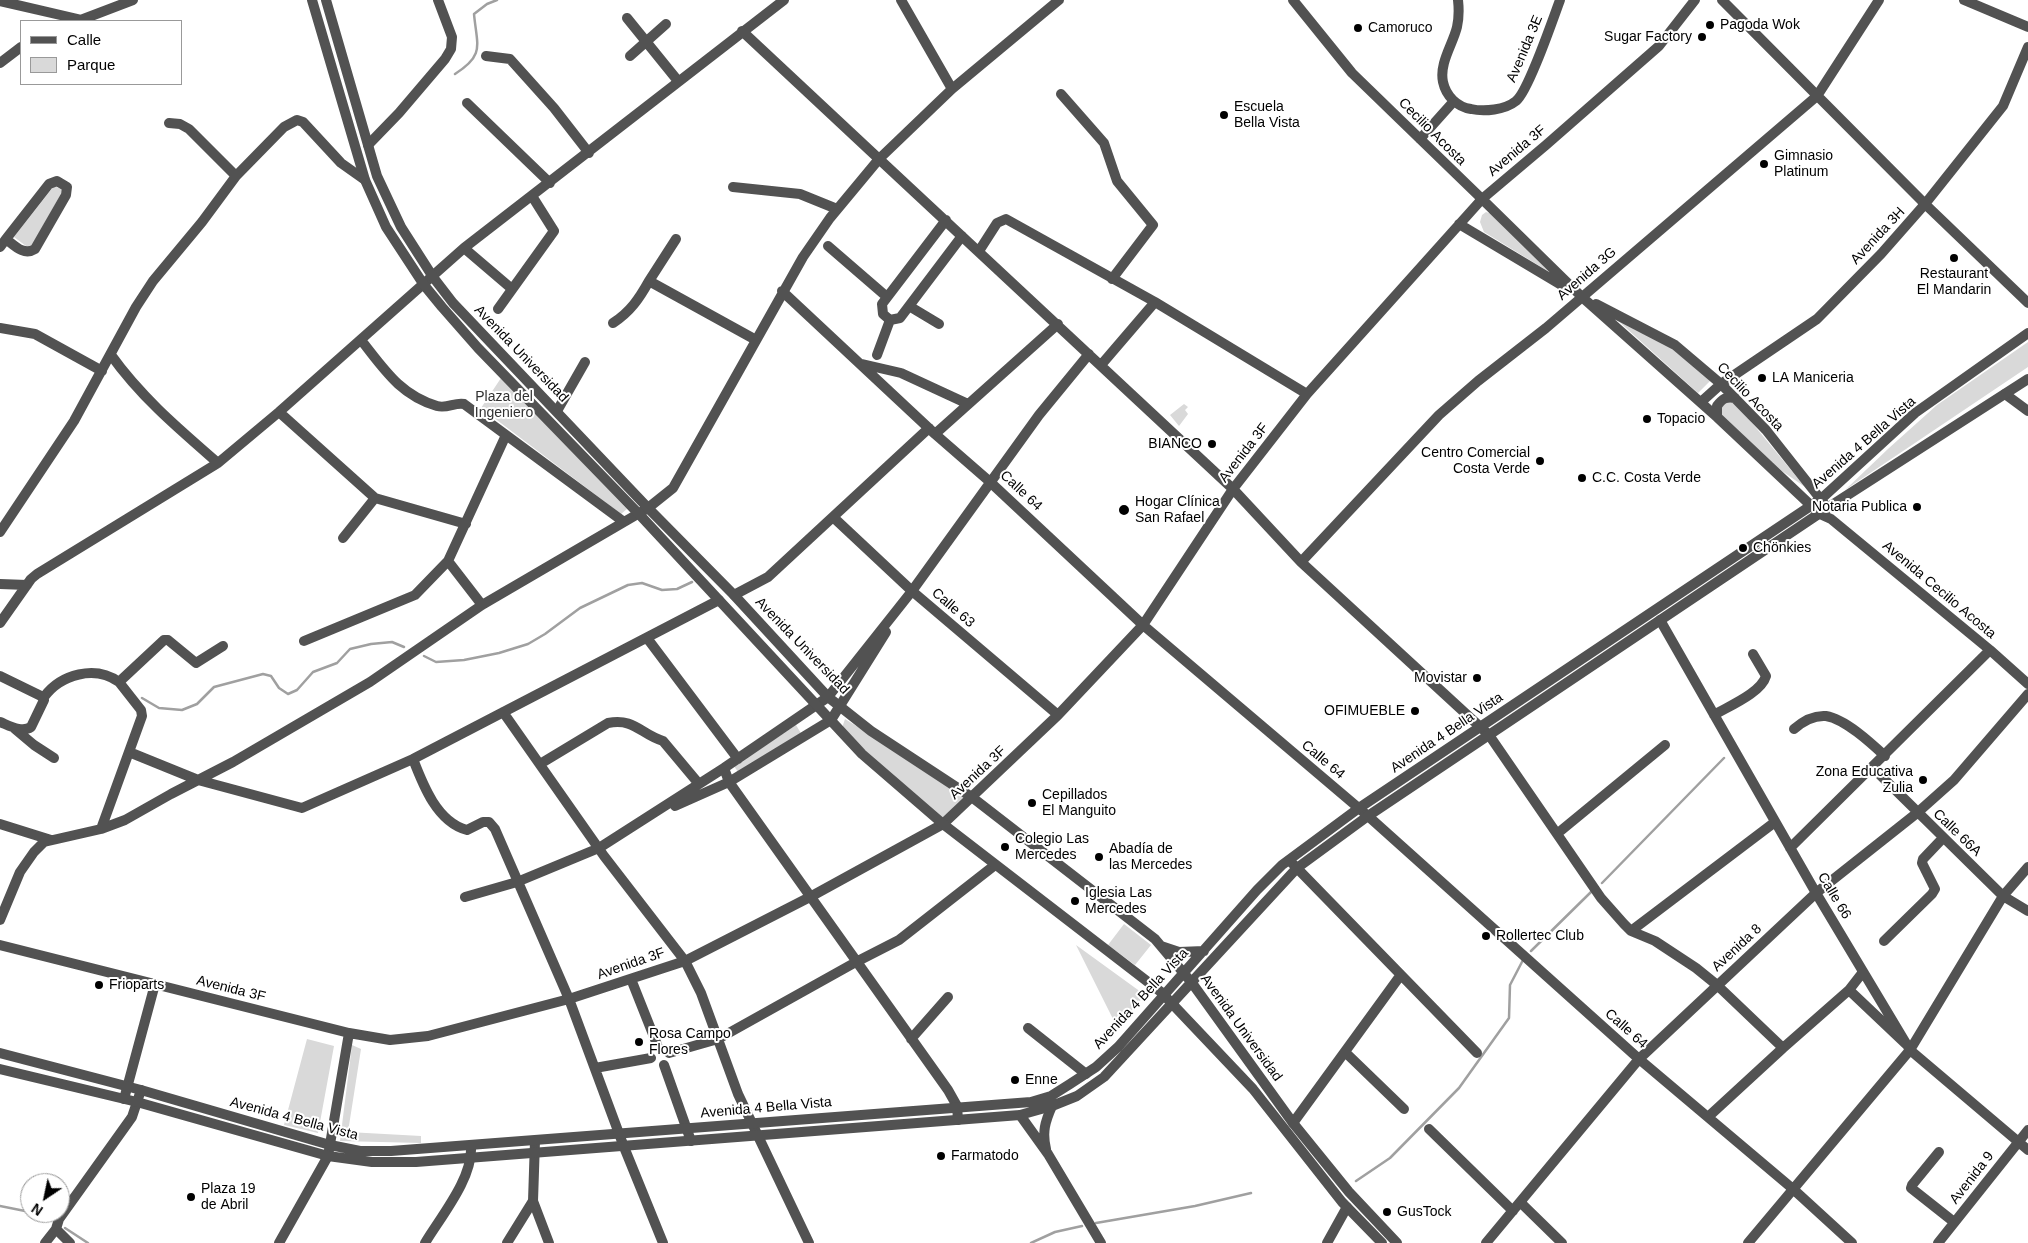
<!DOCTYPE html>
<meta charset="utf-8">
<style>
body{margin:0}
#map{position:relative;width:2028px;height:1243px;overflow:hidden;background:#fff;font-family:Arial,sans-serif}
canvas{display:block}
.legend{position:absolute;left:20px;top:20px;width:162px;height:65px;box-sizing:border-box;background:#fff;border:1px solid #999;margin:0;padding:6px 9px;list-style:none;font-size:15px;color:#000}
.legend li{display:flex;align-items:center;gap:10px;height:25px}
.legend b{width:25px;border:1px solid #999}
.north{position:absolute;left:20px;top:1173px;width:50px;height:50px;box-sizing:border-box;background:#fff;border:1px solid #999;border-radius:50%;rotate:214deg;font-size:14px;font-weight:700;line-height:20px;text-align:center;color:#000}
.north::after{content:'';display:block;margin:auto;width:18px;height:22px;background:#000;clip-path:polygon(50% 0,100% 100%,50% 72%,0 100%)}
</style>
<div id="map">
<canvas width="2028" height="1243"></canvas>
<ul class="legend">
<li><b style="height:6px;background:#525252"></b>Calle</li>
<li><b style="height:14px;background:#d9d9d9"></b>Parque</li>
</ul>
<div class="north">N</div>
</div>
<script>
const ctx = document.querySelector('canvas').getContext('2d');
ctx.lineJoin = 'round';
function paint(path, color) {
  ctx.fillStyle = color;
  ctx.fill(path, 'evenodd');
}
function trace(path, color, width, dash) {
  ctx.strokeStyle = color;
  ctx.lineWidth = width;
  ctx.lineCap = dash ? 'butt' : 'round';
  ctx.setLineDash(dash || []);
  ctx.stroke(path);
}
function write(font, color, halo, rows, align = 'center') {
  ctx.font = font + ' Arial,sans-serif';
  ctx.lineWidth = 4;
  ctx.setLineDash([]);
  ctx.textBaseline = 'middle';
  ctx.strokeStyle = halo;
  ctx.fillStyle = color;
  for (const [text, x, y, turn = 0] of rows) {
    ctx.save();
    ctx.translate(x, y);
    ctx.rotate((+turn || 0) * Math.PI / 180);
    ctx.textAlign = isNaN(turn) ? turn : align;
    if (halo) ctx.strokeText(text, 0, 0);
    ctx.fillText(text, 0, 0);
    ctx.restore();
  }
}
paint(new Path2D(`
 M54 186 63 190 30 249 14 237Z
 M1486 212 1492 214 1556 276 1484 232 1480 222 1482 215Z
 M1615 318 1673 348 1711 380 1698 393Z
 M2028 342V367L1845 490 1889 448 1937 405Z
 M501 378 627 509 621 514 481 408Z
 M1725 401H1734L1805 487 1782 471 1721 416 1720 406Z
 M1184 404 1188 407 1185 410 1188 414 1179 426 1170 415Z
 M845 719 973 798 943 824 842 728Z
 M796 725 802 735 738 772 734 766Z
 M1124 924 1151 945 1135 965 1108 945Z
 M1076 945 1145 995 1117 1027Z
 M307 1039 334 1046 318 1133 284 1125Z
 M352 1045 361 1049 348 1132 421 1136V1143L340 1141Z`), '#d9d9d9');
trace(new Path2D(`
 M455 74C485 55 477 46 474 14L487 4 497 0
 M424 656 436 662 464 660 499 653 528 644 545 634 580 608 628 585 642 583 662 590 677 589 692 582
 M142 698 159 708 182 710 197 704 214 687 263 674 271 676 279 688 288 694 297 690 313 672 337 663 350 649 371 644 392 642 404 647
 M1602 883 1724 758
 M1531 951 1591 892
 M1356 1181 1390 1158 1459 1088 1509 1018 1510 985 1523 960
 M0 1206 30 1212
 M34 1213 49 1219
 M1096 1223 1195 1206 1251 1193
 M65 1228 88 1243
 M1031 1243 1055 1232 1082 1226`), '#a0a0a0', 2.5);
trace(new Path2D(`
 M901 0 952 89
 M1293 0 1352 73 1482 199 1582 297 1717 417 1820 514 1831 519 1990 650 2028 684
 M1458 0C1459 9 1459 18 1457 27 1453 44 1439 63 1443 82 1446 96 1457 107 1471 109 1484 112 1505 110 1516 101 1528 92 1553 19 1560 0
 M1722 0 1925 204 2028 303
 M1964 0 2028 27
 M0 1 82 20
 M627 18 678 81
 M78 21 133 0
 M742 31 879 159 952 89 1059 0
 M486 56 510 59 554 108 589 153
 M630 56 666 24
 M0 63 21 47
 M1061 94 1104 143 1117 181 1153 225 1112 279
 M467 103 550 183
 M169 123 180 124 189 129 236 176
 M1420 139 1454 101
 M368 145 399 113 445 59 451 49 452 37 438 0
 M733 187 800 194 837 209
 M946 220 882 304 883 314 890 320 900 318 962 236
 M1459 224 1568 289
 M828 246 887 297
 M0 247 6 239 49 184 57 181 67 187 66 195 35 249C24 256 15 246 6 239
 M464 248 512 289
 M979 251 997 223 1006 219 1155 302 1307 394
 M649 281 676 239
 M782 291 935 434 989 481 1143 625 1368 816 1639 1059 1793 1189 1852 1243
 M1596 304 1675 345 1721 384 1766 430 1826 506
 M909 306 939 324
 M498 309 554 231 532 196
 M613 323C630 312 639 299 649 281L756 340
 M0 328 35 334 102 371
 M361 340C384 369 400 395 437 406 447 409 455 402 464 404L624 522
 M111 355C141 397 179 429 218 463
 M877 355 890 320
 M862 364 901 373 968 404
 M1101 365 1155 302
 M2005 394 2028 411
 M1701 402 1721 384 1817 319 1881 254 1925 204 2003 106 2028 47
 M557 411 585 362
 M279 412 375 498 466 524
 M1717 417V406C1722 399 1726 396 1735 398
 M935 434 1058 324
 M833 517 912 591 1058 715
 M0 532 74 421 136 307 153 281 202 222 236 176 284 127 297 120 303 122 341 163 365 180
 M343 538 375 498
 M448 561 482 605
 M1301 562 1439 415 1478 381 1546 328 1817 96 1879 0
 M0 584 27 585
 M734 595 768 577 929 428
 M1660 620 1816 893 1910 1050 2028 1150
 M0 623 31 579 37 574 218 463 279 412 464 248 784 0
 M647 638 738 759
 M304 641 415 595 448 561 506 435
 M0 676 41 696 44 700 31 727C22 733 10 726 0 722
 M44 697C61 674 95 665 119 682
 M503 712 604 856 685 961 701 993 738 1094 809 1243
 M1714 715C1729 706 1761 693 1766 676L1753 654
 M15 729 34 745 54 758
 M1794 729C1803 721 1813 715 1826 716 1845 719 1871 743 1885 756
 M129 752 198 780 302 808 413 759 719 600
 M413 759C423 785 437 822 467 830L483 822H489L495 829 569 999 624 1147 663 1243
 M540 764 608 723C635 718 640 734 663 741L699 784
 M724 768 729 782 948 1090 957 1106 958 1120
 M1873 768 2003 896 2028 911
 M675 806 729 782 831 720 886 632
 M0 824 51 840
 M101 829 142 716 141 710 119 682 164 640H168L196 663 223 646
 M1558 833 1665 745
 M1790 848 1990 650
 M1291 862 1477 1053
 M465 897 517 882 599 848 724 768 828 697 912 591 1039 415 1089 354
 M0 920 20 872 34 852 44 842 101 829 125 820 171 794 233 762 370 682 482 605 648 508 673 488 803 257 830 218 879 159 1233 489 1301 562 1489 735 1601 898 1624 924 1631 931 1655 941 1696 968 1717 985 1783 1048 1849 990 1906 1044
 M1631 931 1775 822
 M1884 941 1932 894 1935 889 1922 863 1923 859 1943 838
 M0 945 349 1033 390 1040 428 1036 569 999 685 961 810 897 943 824 1058 715 1143 625 1233 489 1307 394 1482 199 1546 145 1659 46 1695 0
 M631 979 658 1047
 M1849 990 1863 972
 M1028 1028 1086 1074
 M911 1039 948 997
 M1345 1052 1404 1109
 M669 1053 718 1039 856 962 899 940 995 865
 M664 1065 691 1141
 M595 1068 651 1058
 M124 1099 155 984
 M1020 1115 1048 1154 1101 1243
 M1708 1117 1783 1048
 M1293 1123 1400 976
 M1429 1129 1513 1211
 M535 1141 533 1201 549 1243
 M1046 1149C1042 1132 1045 1122 1052 1106
 M1939 1152 1912 1185 1911 1188 1954 1222
 M1520 1202 1562 1243
 M45 1243 56 1229
 M70 1243 56 1229 59 1219 132 1117 141 1090
 M279 1243 328 1156 349 1033
 M425 1243C442 1215 473 1178 471 1146
 M507 1243 533 1201
 M1327 1243 1347 1207
 M1486 1243 1639 1059 1816 893 1917 813 1954 780 2028 694
 M1748 1243 1910 1050 2003 896 2028 867
 M1938 1243 2028 1130`), '#525252', 10);
trace(new Path2D(`
 M312 0 365 180 386 227 424 285 442 307 478 348 638 513 862 754 943 824 1161 992 1253 1089 1342 1202 1382 1243
 M326 0 377 176 401 227 433 277 453 303 648 508 734 595 828 697 871 731 973 798 1155 939 1192 983 1293 1123 1349 1192 1397 1243
 M1161 946 1179 952 1204 951
 M0 1053 141 1090 330 1145 360 1151H391L1031 1102 1051 1096 1070 1084 1096 1067 1118 1047 1257 890 1282 865 1359 808 1821 499 1915 413 2028 333
 M0 1069 137 1102 328 1156 372 1162H416L1020 1115 1052 1106 1077 1096 1104 1077 1297 868 1368 816 1832 505 2028 379`), '#525252', 10);
for (const [x, y, r, color] of [
 [1710,25,5,"#000"],
 [1358,28,5,"#000"],
 [1702,37,5,"#000"],
 [1224,115,5,"#000"],
 [1764,164,5,"#000"],
 [1954,258,5,"#000"],
 [1762,378,5,"#000"],
 [1647,419,5,"#000"],
 [1212,444,5,"#000"],
 [1540,461,5,"#000"],
 [1582,478,5,"#000"],
 [1917,507,5,"#000"],
 [1124,510,6,"#000"],
 [1743,548,5,"#000"],
 [1477,678,5,"#000"],
 [1415,711,5,"#000"],
 [1923,780,5,"#000"],
 [1032,803,5,"#000"],
 [1005,847,5,"#000"],
 [1099,857,5,"#000"],
 [1075,901,5,"#000"],
 [1486,936,5,"#000"],
 [99,985,5,"#000"],
 [639,1042,5,"#000"],
 [1015,1080,5,"#000"],
 [941,1156,5,"#000"],
 [191,1197,5,"#000"],
 [1387,1212,5,"#000"]
]) {
  const dot = new Path2D();
  dot.arc(x, y, r, 0, 2 * Math.PI);
  ctx.fillStyle = color;
  ctx.fill(dot);
  trace(dot, '#fff', 2);
}
write('14px', '#000', '#fff', [
 ["Pagoda Wok",1720,25],
 ["Camoruco",1368,28],
 ["Sugar Factory",1692,37,"right"],
 ["Escuela",1234,107],
 ["Bella Vista",1234,123],
 ["Gimnasio",1774,156],
 ["Platinum",1774,172],
 ["Restaurant",1954,274,"center"],
 ["El Mandarin",1954,290,"center"],
 ["LA Maniceria",1772,378],
 ["Topacio",1657,419],
 ["BIANCO",1202,444,"right"],
 ["Centro Comercial",1530,453,"right"],
 ["Costa Verde",1530,469,"right"],
 ["C.C. Costa Verde",1592,478],
 ["Hogar Clínica",1135,502],
 ["San Rafael",1135,518],
 ["Notaria Publica",1907,507,"right"],
 ["Chönkies",1753,548],
 ["Movistar",1467,678,"right"],
 ["OFIMUEBLE",1405,711,"right"],
 ["Zona Educativa",1913,772,"right"],
 ["Zulia",1913,788,"right"],
 ["Cepillados",1042,795],
 ["El Manguito",1042,811],
 ["Colegio Las",1015,839],
 ["Mercedes",1015,855],
 ["Abadía de",1109,849],
 ["las Mercedes",1109,865],
 ["Iglesia Las",1085,893],
 ["Mercedes",1085,909],
 ["Rollertec Club",1496,936],
 ["Frioparts",109,985],
 ["Rosa Campo",649,1034],
 ["Flores",649,1050],
 ["Enne",1025,1080],
 ["Farmatodo",951,1156],
 ["Plaza 19",201,1189],
 ["de Abril",201,1205],
 ["GusTock",1397,1212]
], 'left');
write('14px', '#000', '#fff', [
 ["Avenida 3E",1525,49,-67],
 ["Cecilio Acosta",1432,132,45],
 ["Avenida 3F",1517,151,-40],
 ["Avenida 3H",1878,236,-47],
 ["Avenida 3G",1587,274,-41],
 ["Avenida Universidad",521,354,46],
 ["Cecilio Acosta",1750,397,46],
 ["Avenida 4 Bella Vista",1864,443,-41],
 ["Avenida 3F",1244,453,-52],
 ["Calle 64",1021,491,43],
 ["Avenida Cecilio Acosta",1939,590,40],
 ["Calle 63",953,608,41],
 ["Avenida Universidad",802,646,46],
 ["Avenida 4 Bella Vista",1447,733,-34],
 ["Calle 64",1323,760,40],
 ["Avenida 3F",978,773,-43],
 ["Calle 66A",1957,833,44],
 ["Calle 66",1834,896,59],
 ["Avenida 8",1737,948,-43],
 ["Avenida 3F",631,964,-19],
 ["Avenida 3F",231,989,14],
 ["Avenida 4 Bella Vista",1141,999,-47],
 ["Avenida Universidad",1241,1028,54],
 ["Calle 64",1626,1029,42],
 ["Avenida 4 Bella Vista",766,1108,-5],
 ["Avenida 4 Bella Vista",294,1119,15],
 ["Avenida 9",1972,1178,-52]
]);
write('14px', '#303030', '#fff', [
 ["Plaza del",504,397],
 ["Ingeniero",504,413]
]);
</script>
